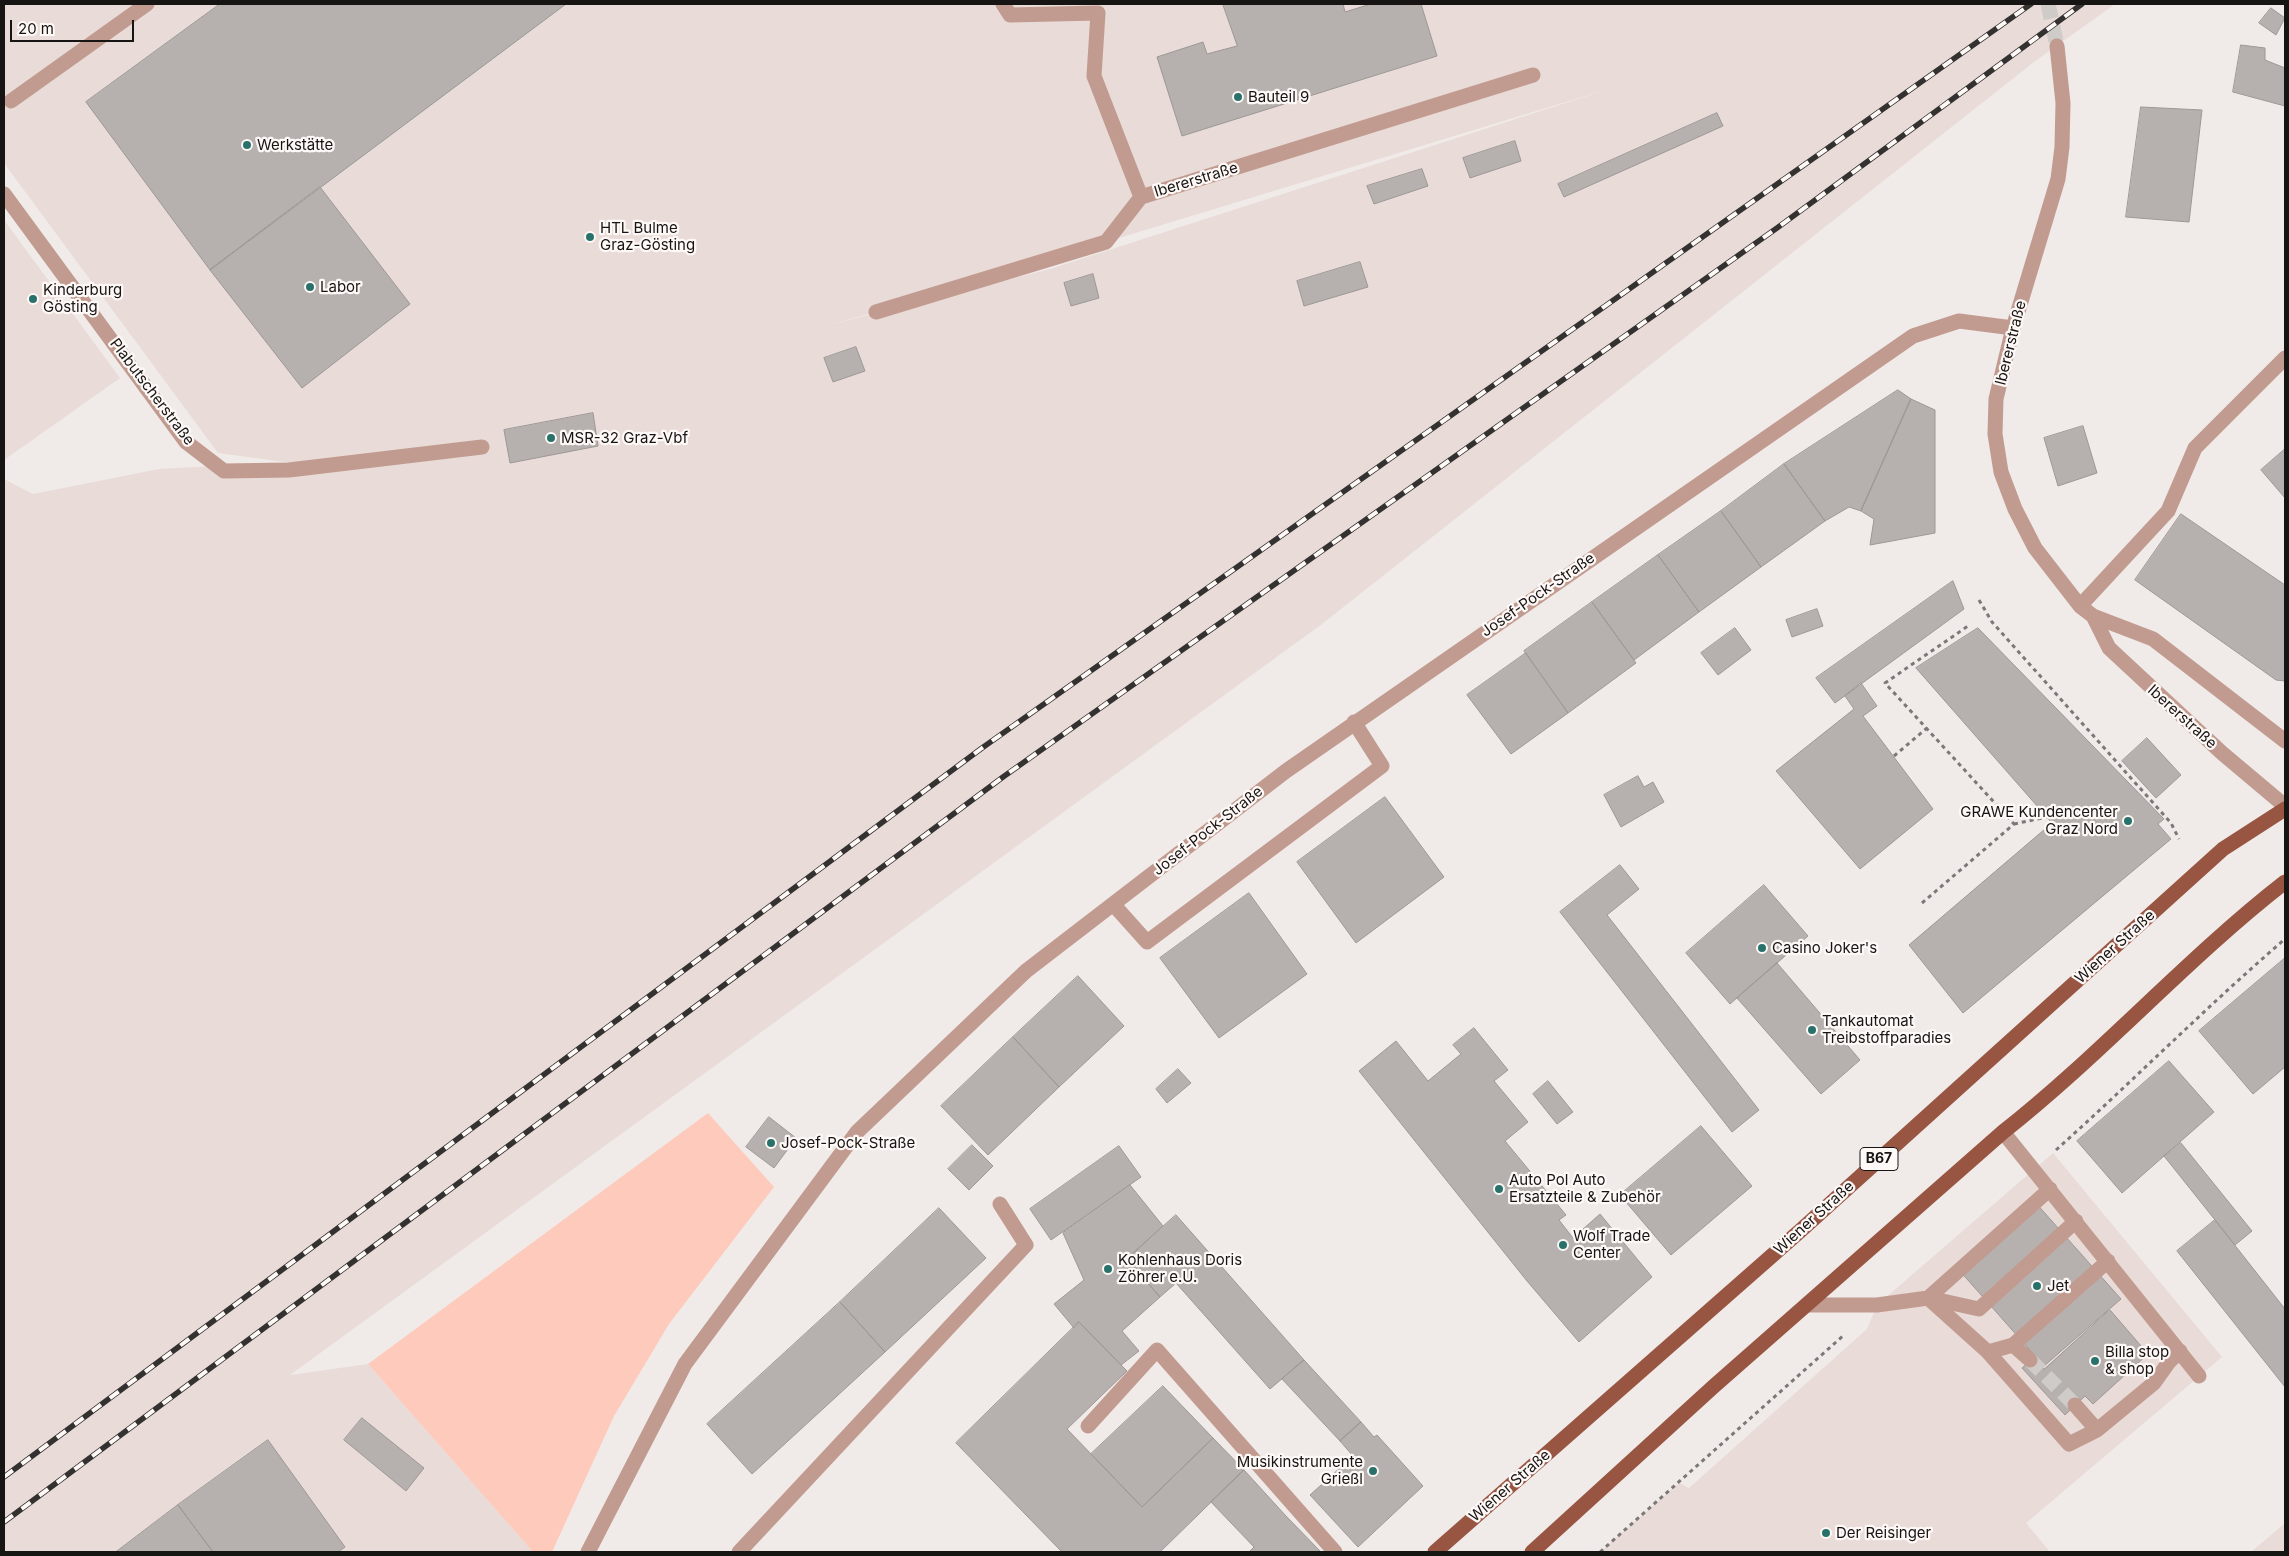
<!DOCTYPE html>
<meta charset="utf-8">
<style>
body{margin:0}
#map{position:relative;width:2289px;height:1556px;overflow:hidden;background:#f0ebe9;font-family:Inter,sans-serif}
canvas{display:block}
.frame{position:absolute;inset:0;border:5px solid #171514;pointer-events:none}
.scale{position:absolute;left:10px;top:20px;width:124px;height:22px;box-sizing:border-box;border:2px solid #171514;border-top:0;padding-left:6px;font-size:15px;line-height:18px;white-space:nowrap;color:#171514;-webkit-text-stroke:4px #fef8f6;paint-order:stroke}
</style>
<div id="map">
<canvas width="2289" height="1556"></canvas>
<div class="frame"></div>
<div class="scale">20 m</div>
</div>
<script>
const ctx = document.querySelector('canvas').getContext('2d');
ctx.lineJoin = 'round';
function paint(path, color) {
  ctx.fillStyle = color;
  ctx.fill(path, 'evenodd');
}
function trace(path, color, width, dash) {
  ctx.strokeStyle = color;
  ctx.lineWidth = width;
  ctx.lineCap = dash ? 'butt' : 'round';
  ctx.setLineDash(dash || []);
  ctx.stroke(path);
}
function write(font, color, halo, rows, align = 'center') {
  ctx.font = font + ' Inter,sans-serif';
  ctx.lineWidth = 4.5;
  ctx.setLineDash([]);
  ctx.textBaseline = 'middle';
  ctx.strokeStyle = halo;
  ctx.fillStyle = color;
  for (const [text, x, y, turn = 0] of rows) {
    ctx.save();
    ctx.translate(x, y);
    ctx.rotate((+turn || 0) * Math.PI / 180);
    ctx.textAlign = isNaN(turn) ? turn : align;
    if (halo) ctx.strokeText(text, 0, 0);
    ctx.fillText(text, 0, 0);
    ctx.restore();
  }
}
paint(new Path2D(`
 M4 4H2115L2034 62 1322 624 290 1375 368 1364 533 1552H4V479L33 494 159 469 285 462 218 453 4 163ZM1612 88 1050 269 825 326 876 312Z
 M4 220 120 378 4 460Z
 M2053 1153 2222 1357 2026 1523 2050 1552H1600L1679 1483 1689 1488 1867 1329 1877 1305Z
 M2285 1523V1552H2251Z`), '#e9dbd7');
paint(new Path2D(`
 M708 1113 774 1187 669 1324 614 1416 552 1552H533L368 1364Z`), '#fdcabb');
const building = new Path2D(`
 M220 4H566L210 270 86 102Z
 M1223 4H1343L1345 12 1371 4H1421L1437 56 1182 136 1157 57 1203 42 1207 54 1237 46Z
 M2271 8 2285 18 2276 35 2259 23Z
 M2241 45 2265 48V60L2285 68V106L2233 92Z
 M2141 107 2202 110 2189 222 2126 217Z
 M1717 113 1723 126 1564 197 1558 184Z
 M1515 141 1521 161 1470 178 1463 158Z
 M1422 169 1428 186 1374 204 1367 186Z
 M320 187 410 304 302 388 210 270Z
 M1360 262 1368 287 1304 306 1297 281Z
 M1093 274 1099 298 1071 306 1064 283Z
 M856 347 865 371 833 382 824 358Z
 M1898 390 1911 399 1861 511 1849 507 1825 521 1784 464Z
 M1911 399 1935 410V533L1870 545 1874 519 1861 511Z
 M593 413 598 446 510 463 504 430Z
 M2083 426 2097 473 2058 486 2044 438Z
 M2285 449V498L2261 470Z
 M1784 464 1825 521 1761 567 1721 511Z
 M1721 511 1761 567 1699 612 1658 555Z
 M2181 514 2285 585V681L2276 680 2135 580Z
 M1658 555 1699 612 1634 660 1592 602Z
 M1953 581 1964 609 1835 703 1816 678Z
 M1592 602 1636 663 1568 713 1524 651Z
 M1817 609 1823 626 1792 637 1786 620Z
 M1735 628 1751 650 1718 675 1701 653Z
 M1978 628 2164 819 2158 824 2171 839 1963 1013 1909 945 2052 823 1916 668Z
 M1526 653 1568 713 1511 754 1467 695Z
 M1861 683 1877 706 1863 716 1933 809 1860 869 1776 771 1854 709 1845 696Z
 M2147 738 2181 775 2156 798 2122 761Z
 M1638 776 1644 787 1653 782 1664 802 1621 827 1604 795Z
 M1385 797 1444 877 1356 943 1297 862Z
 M1620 865 1639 889 1607 915 1759 1110 1732 1132 1560 912Z
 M1764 885 1808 936 1730 1004 1686 953Z
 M1249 893 1307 974 1219 1038 1160 958Z
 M2285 958V1067L2253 1094 2199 1031Z
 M1777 963 1860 1060 1821 1094 1737 998Z
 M1078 976 1124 1026 1059 1087 1013 1037Z
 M1474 1028 1508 1070 1494 1081 1528 1122 1505 1141 1566 1215 1559 1220 1573 1238 1600 1214 1652 1277 1579 1342 1527 1281 1359 1071 1396 1041 1428 1081 1461 1054 1453 1045Z
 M1013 1037 1059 1087 988 1155 941 1106Z
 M2169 1061 2214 1112 2122 1193 2077 1141Z
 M1178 1069 1191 1083 1167 1103 1156 1089Z
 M1548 1081 1573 1112 1557 1124 1533 1094Z
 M769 1117 796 1138 774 1168 746 1147Z
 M1701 1126 1752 1186 1671 1255 1620 1195Z
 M2181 1143 2252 1231 2235 1245 2164 1156Z
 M972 1145 993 1166 969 1190 948 1169Z
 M1119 1146 1141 1177 1051 1240 1030 1209Z
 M1130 1185 1163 1226 1127 1259 1160 1297 1122 1331 1139 1351 1121 1365 1079 1322 1074 1328 1054 1304 1084 1280 1063 1233Z
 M2035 1202 2121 1299 2044 1366 1959 1270Z
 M939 1208 986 1258 885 1352 840 1302Z
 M1176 1215 1304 1360 1270 1389 1176 1283 1160 1297 1127 1259Z
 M2215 1220 2285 1309V1387L2177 1251Z
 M840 1302 885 1352 752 1474 707 1424Z
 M2110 1310 2148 1354 2093 1404 2085 1396 2065 1415 2022 1368 2034 1357 2044 1369Z
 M1079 1322 1127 1371 1067 1429 1142 1507 1213 1438 1244 1470 1160 1552H1062L956 1443Z
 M1304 1360 1361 1422 1340 1441 1282 1379Z
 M1163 1386 1213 1438 1142 1507 1091 1454Z
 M362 1418 424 1468 406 1491 344 1440Z
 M1361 1422 1374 1437 1377 1435 1423 1486 1358 1547 1310 1495 1353 1456 1340 1441Z
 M268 1440 345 1547 338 1552H213L178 1505Z
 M1244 1470 1286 1516 1321 1552H1249L1254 1547 1211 1502Z
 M178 1505 213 1552H116Z`);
paint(building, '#b6b0ae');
trace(building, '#9d9896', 1);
trace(new Path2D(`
 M2048 4 2057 46
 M2030 1360 2075 1405`), '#cfcbc9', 15, [15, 8]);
trace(new Path2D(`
 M1979 600 1992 622 2171 823 2179 839
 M1894 756 1927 728
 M2014 824 2047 817
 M1922 903 2014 824 1885 683 1968 626
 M2056 1150C2133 1081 2206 1007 2285 939
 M1600 1552 1844 1335`), '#7c7877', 3, [4, 4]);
trace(new Path2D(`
 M1003 4 1010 15 1098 13 1094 76 1141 197 1533 75
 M2057 46 2063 103 2062 147 2058 179 2013 328 1996 399 1995 434 2001 472 2015 509 2035 548 2080 606 2093 616 2153 639 2285 741
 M11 101 147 4
 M4 194 186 442 224 471 289 470 482 447
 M876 312 1106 242 1141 197
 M2080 606 2168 511 2195 448 2285 358
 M2093 616 2109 648 2222 753 2285 806
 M1113 904 1147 942 1382 766 1354 722
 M2003 1132 2199 1376
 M1928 1298 1988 1352 2013 1345 2108 1261
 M1929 1298 1979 1309 2076 1221
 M1808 1305H1877L1928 1298 2050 1189
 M2013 1345 2030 1360
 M1988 1352 2069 1444 2097 1430
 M2075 1405 2097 1430 2154 1383 2169 1362 2180 1351
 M1088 1426 1157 1350 1335 1552
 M588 1552 685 1364 857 1132 1026 971 1286 771 1913 336 1959 321 2013 328
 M739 1552 1026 1245 1000 1204`), '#c19b8f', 15);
trace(new Path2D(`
 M1435 1552 1800 1231 2223 849 2285 809
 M1532 1552 1713 1387 2003 1132C2102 1054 2186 959 2285 882`), '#985542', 15);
const rail = new Path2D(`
 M4 1477 982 748 2031 4
 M4 1522 1003 777 1777 228 2082 4`);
trace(rail, '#343231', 5.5);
trace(rail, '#fef8f6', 4, [11]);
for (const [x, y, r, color] of [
 [1238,97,5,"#29726b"],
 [247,145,5,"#29726b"],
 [590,237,5,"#29726b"],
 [310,287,5,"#29726b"],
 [33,299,5,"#29726b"],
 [551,438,5,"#29726b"],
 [2128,821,5,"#29726b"],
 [1762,948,5,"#29726b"],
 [1812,1030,5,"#29726b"],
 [771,1143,5,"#29726b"],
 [1499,1189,5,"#29726b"],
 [1563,1245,5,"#29726b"],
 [1108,1269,5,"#29726b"],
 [2037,1286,5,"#29726b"],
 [2095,1361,5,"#29726b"],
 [1373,1471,5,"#29726b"],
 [1826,1533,5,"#29726b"]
]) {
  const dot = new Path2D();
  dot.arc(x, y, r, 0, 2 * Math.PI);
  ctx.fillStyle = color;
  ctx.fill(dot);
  trace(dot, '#fef8f6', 2);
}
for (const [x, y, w] of [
 [1879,1159,38]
]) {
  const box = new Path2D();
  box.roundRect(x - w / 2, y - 11.5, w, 23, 4);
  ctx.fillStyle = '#fef8f6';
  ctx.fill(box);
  trace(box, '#171514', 1);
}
write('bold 14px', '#171514', null, [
 ["B67",1879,1159]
]);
write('15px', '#171514', '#fef8f6', [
 ["Bauteil 9",1248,97],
 ["Werkstätte",257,145],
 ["HTL Bulme",600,228],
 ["Graz-Gösting",600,245],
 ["Labor",320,287],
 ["Kinderburg",43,290],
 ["Gösting",43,307],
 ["MSR-32 Graz-Vbf",561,438],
 ["GRAWE Kundencenter",2118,812,"right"],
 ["Graz Nord",2118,829,"right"],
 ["Casino Joker's",1772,948],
 ["Tankautomat",1822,1021],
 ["Treibstoffparadies",1822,1038],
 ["Josef-Pock-Straße",781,1143],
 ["Auto Pol Auto",1509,1180],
 ["Ersatzteile & Zubehör",1509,1197],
 ["Wolf Trade",1573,1236],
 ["Center",1573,1253],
 ["Kohlenhaus Doris",1118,1260],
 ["Zöhrer e.U.",1118,1277],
 ["Jet",2047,1286],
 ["Billa stop",2105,1352],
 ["& shop",2105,1369],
 ["Musikinstrumente",1363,1462,"right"],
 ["Grießl",1363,1479,"right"],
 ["Der Reisinger",1836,1533]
], 'left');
write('15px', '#171514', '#fef8f6', [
 ["Ibererstraße",1196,180,-17],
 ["Ibererstraße",2011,343,-76],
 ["Plabutscherstraße",152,392,53],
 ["Josef-Pock-Straße",1538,595,-35],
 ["Ibererstraße",2182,717,42],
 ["Josef-Pock-Straße",1208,831,-38],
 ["Wiener Straße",2115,947,-42],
 ["Wiener Straße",1814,1218,-42],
 ["Wiener Straße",1510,1486,-41]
]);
</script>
